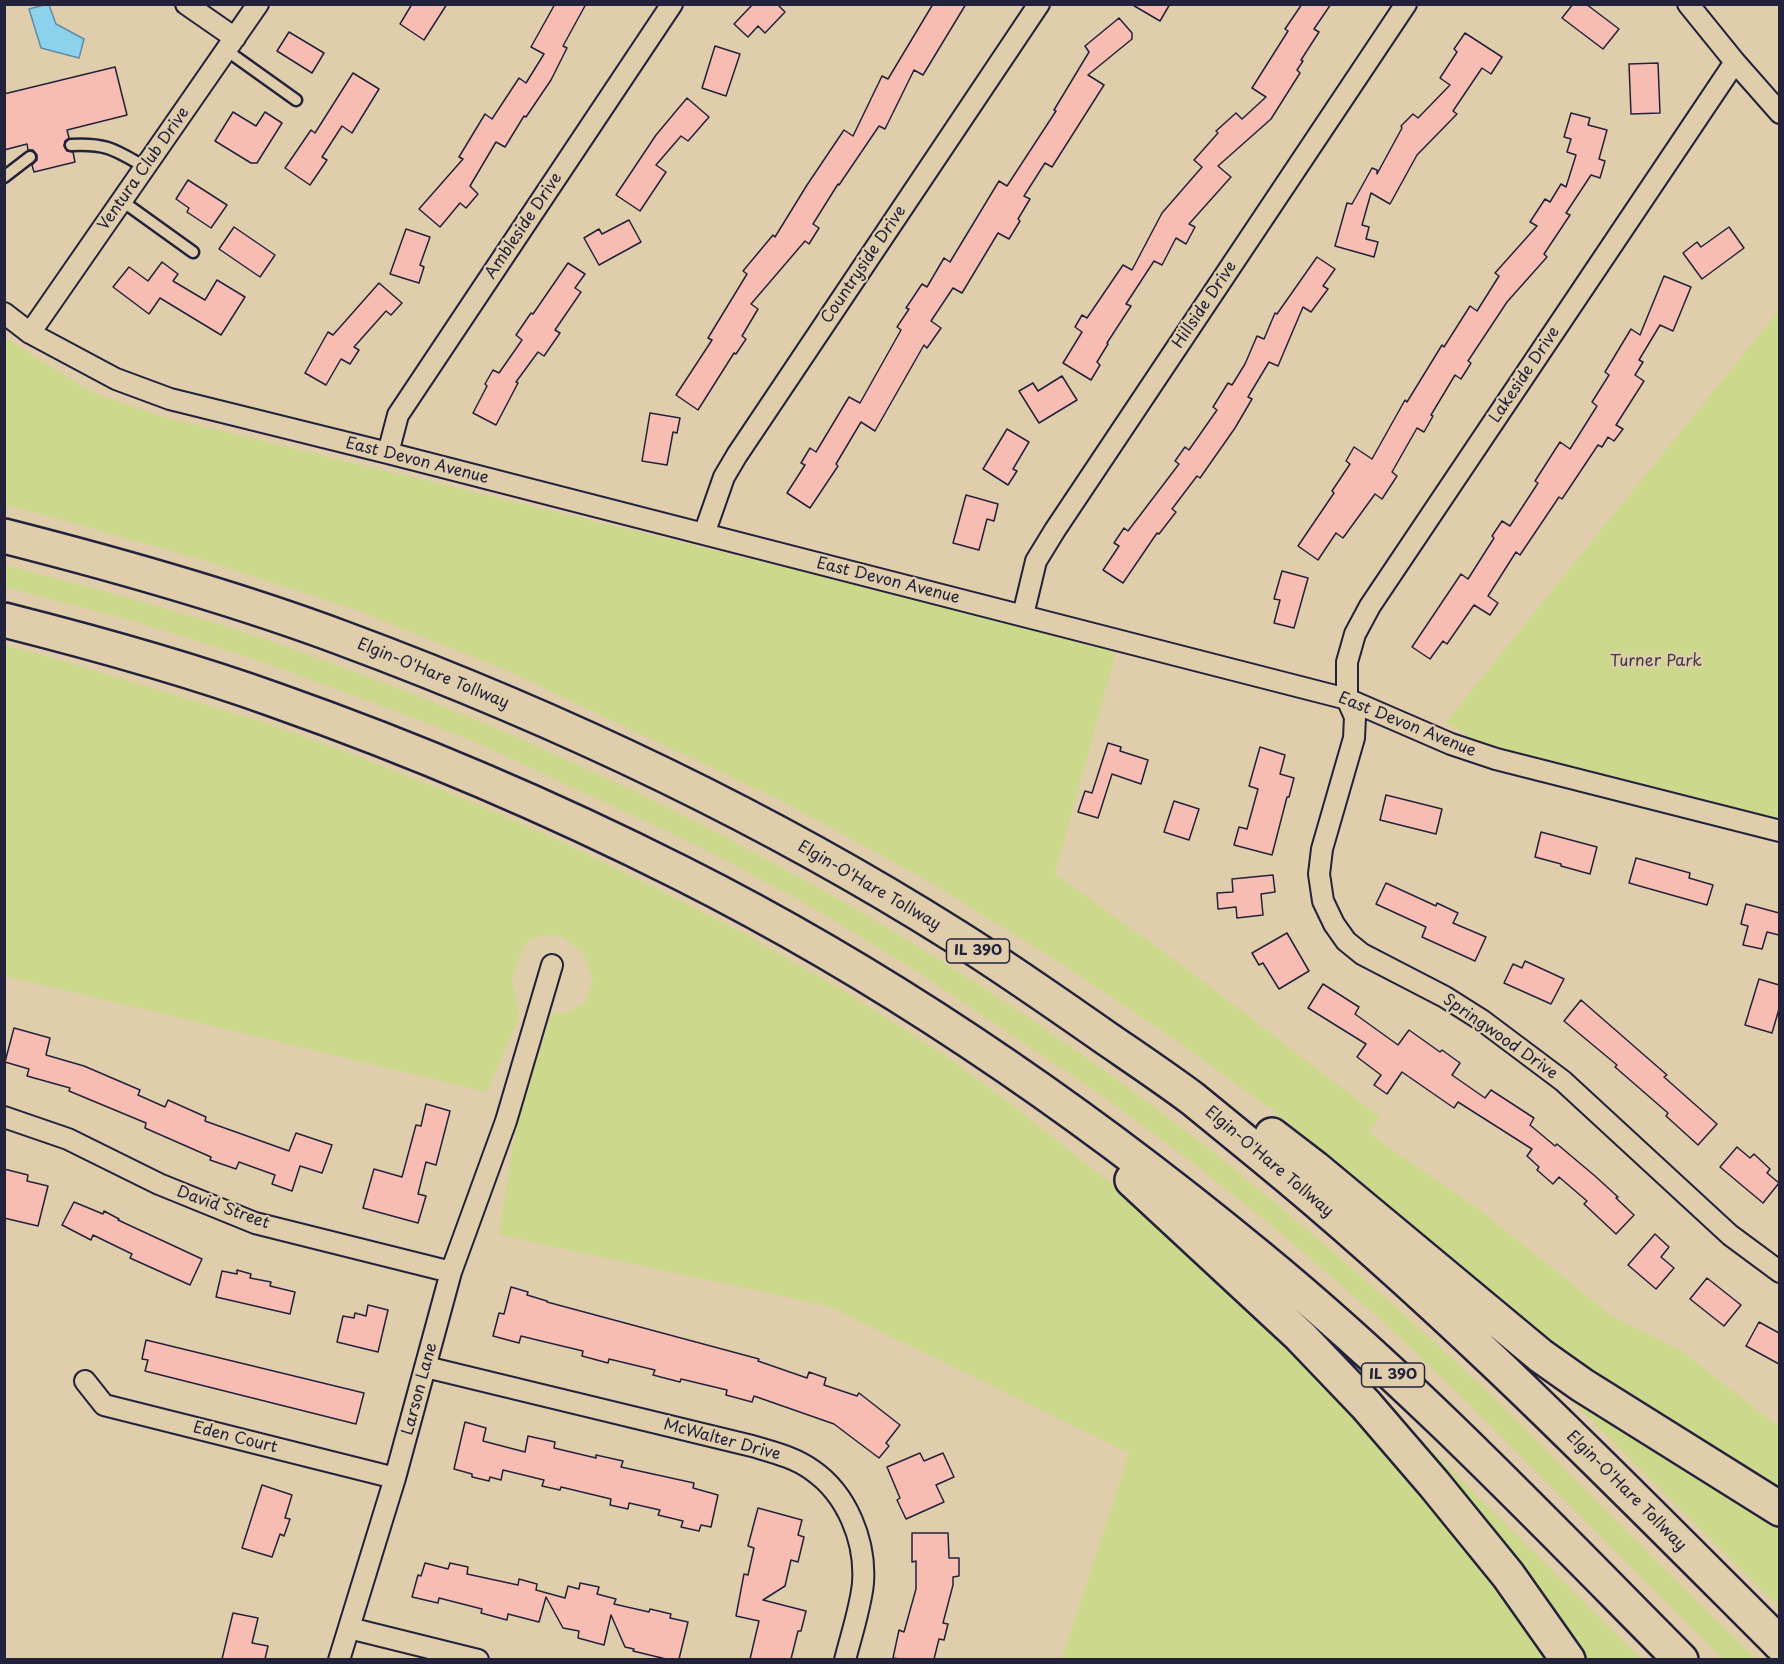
<!DOCTYPE html>
<style>
body{margin:0}
#map{position:relative;width:1784px;height:1664px;overflow:hidden;background:#dfcdab;font-family:"Playpen Sans",sans-serif}
canvas{display:block}
.frame{position:absolute;inset:0;border:6px solid #22223b;pointer-events:none}
</style>
<div id="map">
<canvas width="1784" height="1664"></canvas>
<div class="frame"></div>
</div>
<script>
const ctx = document.querySelector('canvas').getContext('2d');
ctx.lineJoin = 'round';
function paint(path, color) {
  ctx.fillStyle = color;
  ctx.fill(path, 'evenodd');
}
function trace(path, color, width, dash) {
  ctx.strokeStyle = color;
  ctx.lineWidth = width;
  ctx.lineCap = dash ? 'butt' : 'round';
  ctx.setLineDash(dash || []);
  ctx.stroke(path);
}
function write(font, color, halo, rows, align = 'center') {
  ctx.font = font + ' "Playpen Sans",sans-serif';
  ctx.lineWidth = 4.5;
  ctx.setLineDash([]);
  ctx.textBaseline = 'middle';
  ctx.strokeStyle = halo;
  ctx.fillStyle = color;
  for (const [text, x, y, turn = 0] of rows) {
    ctx.save();
    ctx.translate(x, y);
    ctx.rotate((+turn || 0) * Math.PI / 180);
    ctx.textAlign = isNaN(turn) ? turn : align;
    if (halo) ctx.strokeText(text, 0, 0);
    ctx.fillText(text, 0, 0);
    ctx.restore();
  }
}
paint(new Path2D(`
 M1779 310V820L1550 764 1474 740 1446 722Z
 M4 337 91 392 160 416 1117 648 1055 874 1175 960 1380 1117 1368 1133 1480 1210 1612 1316 1679 1349 1779 1427V1487L1764 1477 1703 1446 1548 1344 1365 1187 1271 1109 1174 1039 1065 966 925 879 785 803 508 671 359 611 213 563 56 518 5 505Z
 M4 565C89 587 175 609 258 637 600 754 924 925 1209 1149 1300 1221 1387 1298 1472 1377 1505 1408 1537 1441 1569 1474 1631 1536 1693 1598 1756 1659H1723L1460 1395 1380 1319 1283 1235 1200 1168 1104 1097 913 969 808 905 702 848 471 740 361 698 248 657 134 621 5 587Z
 M4 645 57 659 266 723 365 759 477 804 564 843 658 889 748 936 852 996 943 1054 1008 1102 1135 1202 1303 1360 1439 1510 1552 1659H1062L1129 1453 828 1306 499 1235 517 1120 552 1013H567L585 1002 593 979 584 954 559 935 536 937 527 941 512 978 519 1017 487 1092 5 976Z
 M1370 1389 1641 1659H1584L1493 1533Z
 M1564 1393 1634 1440 1779 1529V1607Z`), '#ccd88b');
const water = new Path2D(`
 M44 5H49L56 24 84 39 79 58 41 48 29 9Z`);
paint(water, '#8cd2ed');
trace(water, '#628ca6', 1.5);
const building = new Path2D(`
 M412 4H447L424 40 400 24Z
 M555 4H586L563 46 567 48 551 80 526 117 524 116 505 147 496 142 470 186 478 194 466 208 460 203 440 227 419 209 463 159 459 157 485 114 492 119 519 78 526 83 544 54 531 47Z
 M753 4H777L785 12 765 33 758 26 748 37 734 24Z
 M933 4H966L923 75 914 70 885 129 879 126 839 185 838 184 813 224 819 228 809 244 805 241 751 304 758 309 742 336 746 339 736 354 734 353 698 410 676 395 712 340 708 338 747 274 743 271 773 235 775 237 807 185 844 130 853 136 882 76 888 79Z
 M1131 4H1170L1160 21Z
 M1302 4H1331L1314 29 1319 32 1301 60 1303 61 1297 70 1300 73 1271 119 1218 166 1231 177 1189 224 1195 227 1186 244 1176 238 1162 265 1154 261 1126 304 1131 306 1107 343 1108 344 1097 362 1100 365 1091 380 1063 363 1082 332 1075 327 1082 315 1087 318 1123 265 1132 270 1162 213 1202 167 1194 160 1218 133 1216 131 1236 113 1242 119 1266 97 1252 88 1288 31 1285 29Z
 M1573 4H1586L1619 29 1603 49 1562 18Z
 M1119 18 1132 33V39L1088 75 1104 85 1052 167 1045 163 1024 196 1030 199 1018 219 1020 221 1009 239 998 233 962 293 953 288 931 321 941 328 927 348 924 345 875 431 861 422 836 464 838 466 810 508 787 493 805 465 801 463 810 448 816 452 849 397 860 403 901 330 897 327 909 309 906 308 922 284 927 287 944 258 950 262 999 181 1007 186 1056 111 1054 110 1089 52 1085 46Z
 M289 32 324 53 312 73 277 51Z
 M1465 33 1502 57 1491 74 1482 68 1453 111 1457 114 1417 155 1390 204 1371 193 1362 225 1369 227 1366 239 1378 242 1374 257 1335 246 1347 203 1352 204 1372 168 1377 170V174L1402 128 1401 126 1413 114 1418 118 1450 85 1440 78 1457 52 1454 49Z
 M715 46 740 54 726 96 702 88Z
 M1658 63 1660 113 1631 114 1629 64Z
 M115 67 127 115 67 130 69 138 65 141 64 146 67 151 73 152 75 162 34 172 32 165 37 160V155L33 150H28L27 144 4 150V94Z
 M353 73 379 89 352 133 342 126 322 157 327 160 310 185 285 168 311 130 315 133Z
 M687 98 709 117 688 141 681 136 656 165 666 172 640 211 616 195 656 135Z
 M233 112 256 126 265 112 282 123 257 163H251L215 141Z
 M1571 113 1590 118 1588 125 1607 130 1599 159 1605 161 1600 178 1591 175 1566 213 1570 215 1544 254 1547 257 1507 302 1468 361 1471 363 1461 379 1455 375 1431 415 1433 416 1424 432 1417 428 1392 472 1397 476 1382 499 1375 494 1343 538 1336 533 1318 560 1298 546 1334 493 1332 491 1350 464 1346 461 1354 447 1372 459 1405 400 1407 402 1442 345 1444 347 1470 306 1477 311 1499 276 1495 273 1537 226 1530 222 1545 199 1550 202 1561 184 1566 187 1576 155 1567 152 1571 139 1564 137Z
 M188 180 227 205 211 228 187 212 189 208 176 199Z
 M629 220 641 242 599 265 584 238 599 229 602 234Z
 M234 227 275 255 260 277 219 249Z
 M1729 227 1744 248 1702 279 1683 253 1697 242 1701 247Z
 M406 229 430 237 420 265 424 267 419 283 390 274Z
 M1317 257 1335 269 1323 286 1328 289 1311 312 1303 307 1278 366 1269 362 1248 397 1252 399 1235 428 1200 478 1197 476 1172 509 1176 512 1159 534 1157 533 1123 583 1103 570 1119 546 1114 543 1124 528 1128 531 1179 464 1175 461 1185 447 1189 450 1217 410 1213 407 1228 383 1232 385 1245 364 1257 336 1264 339 1275 313 1277 314Z
 M162 262 178 274 173 281 205 300 217 280 245 297 221 335 160 298 149 314 113 287 129 267 148 281Z
 M568 263 585 274 575 288 581 292 555 330 560 333 544 356 538 352 516 382 518 383 496 425 473 413 487 386 485 384 493 370 499 373 522 340 516 335 531 313 533 314Z
 M1664 276 1691 287 1673 331 1660 325 1639 360 1643 362 1635 375 1644 381 1616 425 1623 429 1614 441 1608 437 1602 447 1598 445 1562 499 1559 497 1520 555 1516 552 1488 596 1498 603 1490 615 1474 605 1447 644 1443 641 1430 659 1412 647 1461 574 1468 579 1494 538 1492 536 1502 521 1510 526 1538 483 1535 481 1560 442 1570 449 1597 406 1592 402 1609 375 1605 372 1631 329 1640 335Z
 M379 283 402 303 391 315 386 311 354 347 359 350 350 364 341 359 326 385 305 373 328 332 333 335Z
 M1062 376 1077 400 1039 423 1019 391 1033 383 1038 391Z
 M650 413 680 418 677 433 673 432 667 465 642 461Z
 M1007 429 1029 442 1013 469 1017 471 1008 485 983 469Z
 M966 495 998 504 994 521 987 519 979 550 953 543Z
 M1282 571 1308 578 1294 628 1274 623 1280 600 1274 599Z
 M1108 743 1121 747 1120 751 1148 760 1141 784 1112 774 1098 818 1078 812 1085 791 1092 793Z
 M1260 747 1285 755 1280 774 1294 778 1289 797H1287L1272 855 1234 845 1239 827 1247 829 1258 789 1249 786Z
 M1386 795 1442 809 1436 834 1380 820Z
 M1174 801 1199 809 1189 840 1164 832Z
 M1541 832 1597 847 1590 874 1561 866V864L1535 857Z
 M1636 858 1690 873 1689 878 1713 885 1707 905 1629 883Z
 M1273 875 1275 892 1261 894 1263 915 1237 918 1236 907 1218 909 1217 893 1233 892 1232 879Z
 M1386 883 1436 906 1437 903 1458 913 1453 923 1486 937 1475 961 1422 937 1426 927 1376 904Z
 M1746 904 1779 913V935L1767 932 1762 949 1743 945 1748 926 1741 924Z
 M1287 933 1309 971 1279 989 1263 963 1259 965 1252 953Z
 M1525 961 1564 979 1551 1004 1504 983 1513 964 1522 968Z
 M1759 979 1779 985V1009L1772 1033 1745 1025Z
 M1323 984 1359 1007 1355 1014 1398 1045 1409 1030 1440 1052 1442 1050 1460 1063 1452 1075 1485 1098 1491 1090 1534 1118 1530 1125 1555 1146 1557 1144 1595 1176 1618 1197 1616 1198 1634 1215 1616 1234 1584 1204 1587 1201 1559 1177 1553 1184 1537 1170 1539 1167 1527 1156 1532 1149 1458 1102 1454 1108 1402 1072 1387 1094 1374 1085 1381 1075 1357 1057 1366 1044 1308 1008Z
 M1581 1000 1667 1075 1664 1077 1717 1124 1698 1145 1666 1116 1668 1113 1615 1067 1617 1065 1564 1021Z
 M14 1028 50 1038 46 1055 84 1066 140 1090 138 1095 165 1107 168 1100 206 1117 205 1121 289 1151 296 1133 332 1145 322 1173 300 1166 292 1191 272 1184 275 1175 239 1162 236 1169 210 1160 211 1157 145 1128 146 1123 69 1091 70 1088 27 1076 29 1069 5 1062Z
 M426 1104 450 1111 436 1165 426 1162 418 1194 426 1196 418 1223 363 1208 374 1169 402 1177 416 1125 421 1126Z
 M1737 1147 1750 1158 1754 1154 1770 1169 1767 1173 1779 1183 1763 1203 1720 1167Z
 M4 1169 28 1175 27 1181 48 1186 38 1226 4 1218Z
 M74 1202 103 1214 104 1211 119 1219 118 1220 202 1259 190 1285 130 1258 132 1254 93 1235 91 1240 62 1225Z
 M1655 1234 1669 1247 1661 1257 1674 1268 1656 1289 1628 1265Z
 M237 1270 251 1274 250 1278 271 1282 270 1286 295 1292 290 1314 216 1297 222 1271 237 1274Z
 M1707 1278 1741 1305 1724 1326 1690 1299Z
 M511 1287 528 1292 527 1295 547 1301V1302L759 1359 758 1361 807 1378 809 1372 826 1378 824 1385 857 1396 859 1393 900 1425 886 1443 889 1446 879 1458 834 1424 754 1396 752 1402 726 1395 727 1390 681 1379 680 1382 653 1375 655 1370 609 1359 608 1363 582 1356 583 1351 537 1340 521 1336 519 1343 493 1336 499 1313 504 1314Z
 M368 1305 388 1310 378 1352 337 1342 343 1316 354 1318 355 1313 366 1316Z
 M1759 1322 1779 1333V1364L1746 1346Z
 M146 1340 364 1393 356 1424 145 1371 148 1360 142 1359Z
 M465 1422 486 1428 483 1441 525 1452 528 1436 555 1442 554 1448 596 1458V1455L623 1461 621 1467 694 1483 693 1488 718 1495 711 1527 701 1525 699 1531 681 1527 683 1521 658 1515 660 1510 629 1503 628 1509 610 1505 611 1499 561 1487 560 1490 542 1486 544 1480 503 1470 501 1480 490 1477 489 1481 472 1477V1474L454 1469Z
 M920 1453 924 1461 943 1453 954 1477 936 1485 944 1502 906 1519 897 1500 900 1498 887 1467Z
 M262 1485 292 1495 285 1518 290 1519 284 1536 280 1534 272 1557 242 1548Z
 M758 1508 802 1520 798 1535 804 1537 798 1562 791 1560 785 1586 763 1600 806 1611 801 1631H798L791 1659H750L759 1621 736 1616 744 1574 748 1575 754 1548 748 1546Z
 M912 1533H948L949 1558H959V1576L953 1577V1585L943 1623 948 1624 944 1640 939 1639 934 1659H900L893 1658 899 1630 904 1632 916 1589V1561L912 1562Z
 M425 1563 448 1569 450 1563 468 1567 467 1574 518 1585 519 1579 537 1584 536 1590 565 1598 568 1586 579 1589 580 1583 599 1587 597 1594 616 1599 614 1604 649 1612 650 1609 671 1614 670 1618 688 1622 679 1659H666L633 1651 634 1649 625 1647 611 1615 604 1645 578 1638 579 1631 563 1628 546 1597 539 1622 508 1614 507 1620 481 1613 482 1609 439 1598 438 1603 412 1597 418 1575 421 1576Z
 M233 1613 258 1618 252 1643 268 1646 265 1659H222Z`);
paint(building, '#f8bdb2');
trace(building, '#22223b', 1.5);
const lane = new Path2D(`
 M226 50 296 100
 M71 145C107 143 115 150 145 167
 M4 177 30 157
 M122 201 193 252`);
const street = new Path2D(`
 M186 4 235 38
 M1688 4 1735 62 1780 113
 M1735 62 1370 606 1355 634 1347 662V699L1355 717 1354 738 1322 849 1319 874 1323 901 1334 924 1346 941 1362 954 1445 997 1483 1021 1563 1081 1730 1235 1780 1272
 M4 313 30 333 116 379 170 399 388 453 1347 699 1451 744 1496 759 1780 831
 M30 333 258 4
 M388 453 398 415 672 4
 M704 534 724 477 737 455 1039 4
 M1023 615 1036 561 1055 530 1406 4
 M4 1117 68 1139 159 1184 255 1223 451 1272
 M426 1367 752 1446C772 1452 794 1457 812 1470 847 1494 866 1541 863 1583 861 1606 851 1636 845 1660
 M85 1381 104 1405 395 1478
 M349 1628 478 1660
 M339 1660 395 1478 451 1272 506 1121 552 965`);
const highway = new Path2D(`
 M4 536C118 565 232 597 342 638 555 717 763 815 955 936 1006 968 1056 1003 1106 1038 1135 1058 1165 1078 1193 1099 1215 1117 1237 1135 1259 1153 1444 1304 1611 1475 1780 1644
 M4 620C95 643 186 668 275 700 414 749 550 807 681 873 888 977 1081 1110 1259 1257 1409 1380 1544 1522 1681 1660
 M1272 1135 1315 1168 1541 1356 1582 1385 1780 1509
 M1132 1180 1300 1336 1366 1405 1434 1484 1508 1575 1568 1660`);
trace(lane, '#22223b', 15);
trace(street, '#22223b', 24);
trace(highway, '#22223b', 38);
trace(lane, '#dfcdab', 10);
trace(street, '#dfcdab', 20);
trace(highway, '#dfcdab', 33);
for (const [x, y, w] of [
 [978,951,63],
 [1393,1375,63]
]) {
  const box = new Path2D();
  box.roundRect(x - w / 2, y - 12, w, 24, 4.5);
  ctx.fillStyle = '#dfcdab';
  ctx.fill(box);
  trace(box, '#22223b', 1.5);
}
write('bold 15px', '#22223b', null, [
 ["IL 390",978,951],
 ["IL 390",1393,1375]
]);
write('16px', '#22223b', '#dfcdab', [
 ["Ventura Club Drive",144,169,-55],
 ["Ambleside Drive",524,226,-56],
 ["Countryside Drive",864,265,-56],
 ["Hillside Drive",1205,305,-56],
 ["Lakeside Drive",1525,375,-56],
 ["East Devon Avenue",417,461,14],
 ["East Devon Avenue",888,581,14],
 ["Elgin-O'Hare Tollway",433,674,22],
 ["East Devon Avenue",1407,725,22],
 ["Elgin-O'Hare Tollway",869,886,30],
 ["Springwood Drive",1500,1037,35],
 ["Elgin-O'Hare Tollway",1269,1162,40],
 ["David Street",223,1208,20],
 ["Larson Lane",420,1389,-75],
 ["Eden Court",235,1438,14],
 ["McWalter Drive",722,1440,15],
 ["Elgin-O'Hare Tollway",1626,1491,45]
]);
write('16px', '#3c3d47', '#dfcdab', [
 ["Turner Park",1656,662]
]);
</script>
